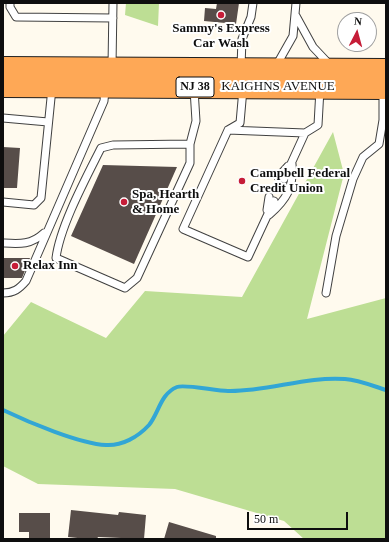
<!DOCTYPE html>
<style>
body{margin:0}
#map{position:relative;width:389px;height:542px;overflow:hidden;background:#fffaee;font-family:Georgia,serif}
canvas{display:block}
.frame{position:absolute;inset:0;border:4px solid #0e0e0e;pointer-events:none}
.north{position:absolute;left:337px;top:12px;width:40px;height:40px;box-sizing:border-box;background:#fff;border:1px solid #9f9f9f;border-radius:50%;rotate:6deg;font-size:11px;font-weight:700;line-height:16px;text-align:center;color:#0e0e0e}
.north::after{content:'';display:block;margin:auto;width:14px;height:18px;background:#c61d38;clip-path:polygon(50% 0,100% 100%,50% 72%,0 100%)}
.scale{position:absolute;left:247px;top:512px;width:101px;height:18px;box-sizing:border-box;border:2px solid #0e0e0e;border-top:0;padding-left:5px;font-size:12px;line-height:14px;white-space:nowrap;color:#0e0e0e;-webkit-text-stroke:3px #fff;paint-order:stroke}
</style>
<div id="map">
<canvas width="389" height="542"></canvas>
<div class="frame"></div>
<div class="north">N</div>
<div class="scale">50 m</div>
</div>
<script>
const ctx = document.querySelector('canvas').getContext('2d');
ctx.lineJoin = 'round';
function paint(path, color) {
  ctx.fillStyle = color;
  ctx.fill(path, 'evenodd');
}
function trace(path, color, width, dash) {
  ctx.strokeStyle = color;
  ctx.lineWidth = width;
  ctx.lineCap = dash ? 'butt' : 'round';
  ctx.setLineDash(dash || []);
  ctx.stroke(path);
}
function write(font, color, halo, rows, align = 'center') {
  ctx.font = font + ' Georgia,serif';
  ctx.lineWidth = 4;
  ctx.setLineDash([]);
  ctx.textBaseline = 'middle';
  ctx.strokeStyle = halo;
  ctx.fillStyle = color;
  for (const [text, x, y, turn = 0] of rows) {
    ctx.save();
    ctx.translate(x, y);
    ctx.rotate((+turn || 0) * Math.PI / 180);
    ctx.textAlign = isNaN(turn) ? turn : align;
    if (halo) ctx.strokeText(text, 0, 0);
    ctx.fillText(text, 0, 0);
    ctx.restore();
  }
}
paint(new Path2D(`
 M126 3H159L158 26 125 15Z
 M333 132 344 174 307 319 386 298V539H304L284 521 175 489 38 484 3 466V336L31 302 106 338 145 291 242 297Z`), '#bdde94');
trace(new Path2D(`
 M3 410C28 422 80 444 106 445 122 446 138 437 149 425 159 413 160 394 177 387 185 384 216 391 228 391 267 392 306 376 345 379 359 380 373 386 386 390`), '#32a6d5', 4);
paint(new Path2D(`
 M217 3H239L236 24 204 21 205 8 216 9Z
 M3 147 20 148 17 188H3Z
 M103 165 177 167 134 264 71 236Z
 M3 258H30L22 278H3Z
 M71 510 118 515 119 512 146 515 144 539 98 537 97 539H87L68 537Z
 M19 513H50V539H29V532H19Z
 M169 522 216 536V539H164Z`), '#574d49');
const service = new Path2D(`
 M10 3V7L16 17 113 18
 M296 16 313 47 330 65
 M112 66 113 3
 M276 66 293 36 296 3
 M241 67 242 39 251 17 253 3
 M243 89 240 123 228 130 183 229 248 257 274 201
 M3 118 48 122
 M228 130 305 133
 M190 144 113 145 101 148C86 178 60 226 56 258L125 288 137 278 190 163V144L196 121 194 89
 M278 177 288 166
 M284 179 305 133 318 125 320 89
 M3 202 34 205 41 198 52 88
 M267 210 269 197
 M269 215C287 199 294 187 292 164
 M3 243C20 244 31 245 44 233
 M3 293C14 293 19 289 26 281L104 101 105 89
 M326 293 336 236 353 179 363 157 379 144 383 120V90`);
const trunk = new Path2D(`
 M3 68 386 70
 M3 86 386 88`);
trace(service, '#414141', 9);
trace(trunk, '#1f1f1f', 24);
trace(service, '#fff', 7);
trace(trunk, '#fea856', 22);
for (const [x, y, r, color] of [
 [221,15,4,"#c61d38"],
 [242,181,4,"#c61d38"],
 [124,202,4,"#c61d38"],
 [15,266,4,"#c61d38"]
]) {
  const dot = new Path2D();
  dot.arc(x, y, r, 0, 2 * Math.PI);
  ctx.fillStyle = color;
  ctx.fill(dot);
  trace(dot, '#fff', 1.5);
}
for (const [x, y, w] of [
 [195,87,38]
]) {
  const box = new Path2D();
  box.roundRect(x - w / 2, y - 10, w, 20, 3);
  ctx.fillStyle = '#fff';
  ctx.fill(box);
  trace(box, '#0e0e0e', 1);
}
write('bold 12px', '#0e0e0e', null, [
 ["NJ 38",195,87]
]);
write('bold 13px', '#0e0e0e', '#fff', [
 ["Sammy's Express",221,29,"center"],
 ["Car Wash",221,44,"center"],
 ["Campbell Federal",250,174],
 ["Credit Union",250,189],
 ["Spa, Hearth",132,195],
 ["& Home",132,210],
 ["Relax Inn",23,266]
], 'left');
write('13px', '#0e0e0e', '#fff', [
 ["KAIGHNS AVENUE",278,87]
]);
</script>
